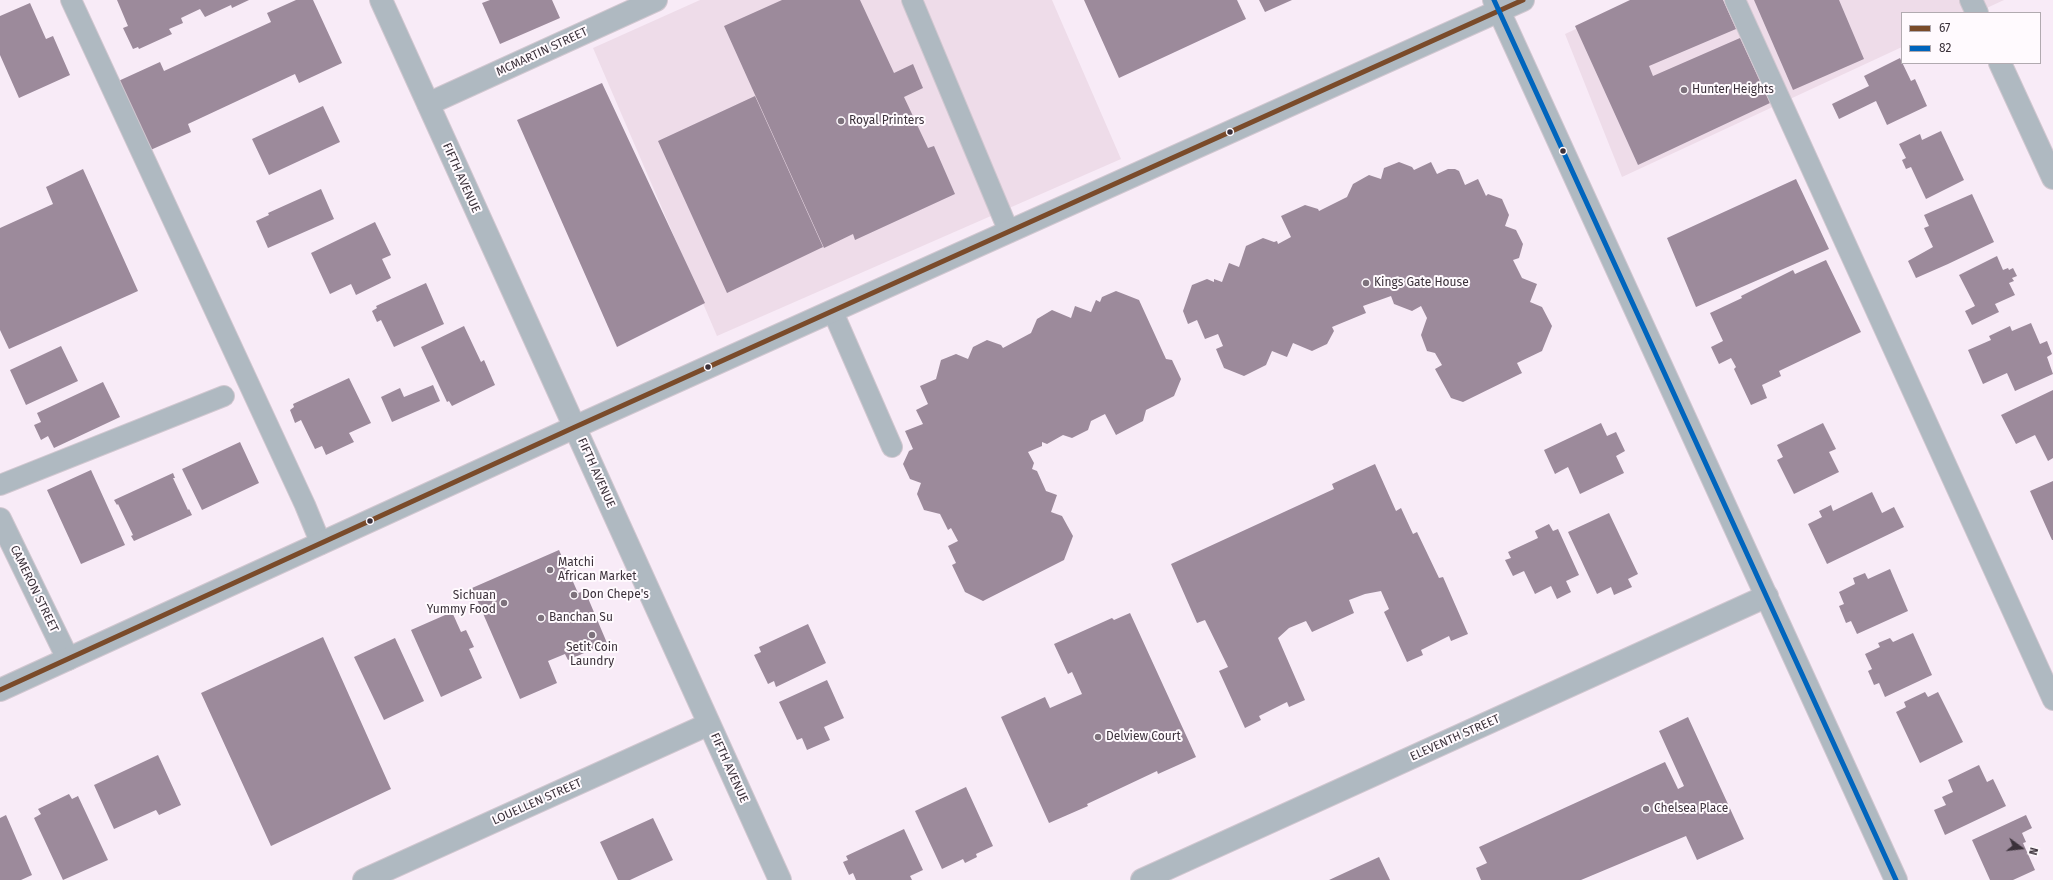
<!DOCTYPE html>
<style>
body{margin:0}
#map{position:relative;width:2053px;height:880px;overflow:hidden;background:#f8ebf7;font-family:"Fira Sans",sans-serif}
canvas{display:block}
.legend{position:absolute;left:1901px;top:12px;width:140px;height:52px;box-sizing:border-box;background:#fffafe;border:1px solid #b1aab0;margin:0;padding:5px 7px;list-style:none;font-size:12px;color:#3b313a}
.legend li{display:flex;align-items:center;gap:8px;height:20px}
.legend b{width:20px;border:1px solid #b1aab0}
.north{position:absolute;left:2001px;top:828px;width:40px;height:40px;-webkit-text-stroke:3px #fffafe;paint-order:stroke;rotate:105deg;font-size:11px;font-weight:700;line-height:16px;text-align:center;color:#3b313a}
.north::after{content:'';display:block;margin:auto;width:14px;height:18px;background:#3b313a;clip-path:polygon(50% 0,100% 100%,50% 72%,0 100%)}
</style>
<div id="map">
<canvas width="2053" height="880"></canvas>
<ul class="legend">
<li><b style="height:5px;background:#7a4b2a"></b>67</li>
<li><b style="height:5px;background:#0065bd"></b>82</li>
</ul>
<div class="north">N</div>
</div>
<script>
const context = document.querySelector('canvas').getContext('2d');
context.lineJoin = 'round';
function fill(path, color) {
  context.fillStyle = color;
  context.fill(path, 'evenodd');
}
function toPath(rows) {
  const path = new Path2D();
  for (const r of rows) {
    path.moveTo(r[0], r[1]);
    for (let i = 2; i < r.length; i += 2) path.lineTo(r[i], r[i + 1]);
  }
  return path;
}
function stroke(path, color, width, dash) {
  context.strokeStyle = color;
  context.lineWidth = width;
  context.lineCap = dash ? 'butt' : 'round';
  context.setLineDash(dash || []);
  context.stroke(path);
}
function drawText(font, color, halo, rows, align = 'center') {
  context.font = font + ' "Fira Sans",sans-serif';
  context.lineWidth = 4;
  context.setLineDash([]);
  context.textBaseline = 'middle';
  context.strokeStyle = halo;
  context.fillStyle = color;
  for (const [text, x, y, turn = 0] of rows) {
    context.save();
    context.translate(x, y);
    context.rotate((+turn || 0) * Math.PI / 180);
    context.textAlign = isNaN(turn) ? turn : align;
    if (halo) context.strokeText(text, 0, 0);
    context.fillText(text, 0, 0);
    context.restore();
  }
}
fill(toPath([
 [700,0,1052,0,1121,159,717,336,593,48],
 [1639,0,2004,0,1976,13,1902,13,1902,47,1622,177,1565,34]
]), '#eedce9');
fill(toPath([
 [117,0,249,0,232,8,231,5,205,17,200,9,181,18,183,23,169,29,172,34,139,49,138,47,133,49,123,28,128,26],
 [296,0,313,0,342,63,299,83,295,74,188,124,191,132,146,152,114,83,160,62,164,71,271,22,267,13],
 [490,0,552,0,560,18,500,44,482,3],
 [782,0,860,0,894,73,913,64,923,88,904,97,928,148,934,146,955,194,855,240,853,234,824,248,724,26],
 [1084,0,1237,0,1246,19,1119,78],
 [1259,0,1292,0,1265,12],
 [1630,0,1723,0,1736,29,1649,66,1653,76,1740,38,1770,103,1638,165,1575,26],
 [1754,0,1839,0,1864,59,1793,90],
 [30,3,46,39,53,36,70,75,19,98,0,55,0,16],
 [1900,58,1911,81,1915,79,1927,106,1887,125,1876,101,1839,119,1832,104,1869,86,1864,76],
 [602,83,705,303,617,347,517,120],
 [755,96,823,247,727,293,658,141],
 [323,106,340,142,269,175,252,139],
 [1941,131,1964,180,1926,199,1911,167,1906,169,1902,160,1906,158,1899,144,1920,134,1922,140],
 [1399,162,1412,167,1414,170,1431,162,1437,174,1448,169,1455,169,1459,171,1465,185,1478,179,1486,196,1488,194,1502,199,1509,215,1505,226,1516,230,1523,244,1519,258,1513,260,1522,278,1537,284,1530,302,1542,307,1552,326,1542,351,1517,363,1522,373,1463,402,1451,398,1435,369,1442,365,1435,353,1427,351,1421,335,1427,318,1421,306,1412,311,1394,304,1391,296,1363,306,1366,313,1332,327,1334,331,1327,344,1312,351,1293,343,1287,357,1272,351,1266,365,1244,376,1224,368,1216,349,1223,346,1218,334,1205,339,1197,320,1188,324,1183,311,1192,285,1207,279,1214,282,1214,279,1222,282,1229,263,1239,267,1246,246,1263,238,1274,242,1277,241,1278,244,1291,237,1281,216,1305,205,1318,209,1319,211,1347,197,1353,184,1369,175,1381,179,1384,168],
 [83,169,138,291,9,349,0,330,0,228,53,204,46,187],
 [1796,179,1829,249,1696,307,1667,238],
 [321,189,334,219,268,248,256,221,269,215,268,213],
 [1972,194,1994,242,1948,264,1916,278,1908,261,1933,247,1924,228,1929,226,1924,215],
 [375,222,391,255,382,259,391,278,356,295,351,284,330,294,311,253],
 [1997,256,2003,270,2008,268,2009,270,2013,268,2017,276,2012,278,2014,281,2009,283,2015,295,1995,304,1999,312,1972,325,1965,311,1975,306,1959,275],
 [1826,260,1861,332,1779,371,1781,376,1762,385,1767,398,1751,405,1734,369,1736,367,1731,358,1719,364,1711,347,1723,341,1710,313,1742,298,1741,296,1793,270,1795,274],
 [426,283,444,324,394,347,381,320,377,322,372,311,377,308,376,306],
 [1116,291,1139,300,1166,359,1172,360,1181,379,1174,396,1146,410,1143,421,1116,435,1105,414,1091,421,1088,430,1072,438,1063,435,1047,444,1042,442,1042,446,1028,452,1034,463,1032,469,1037,471,1046,491,1057,495,1051,512,1062,516,1073,536,1064,560,983,601,965,592,952,565,956,563,948,546,958,541,951,528,948,530,940,514,924,510,917,494,921,483,910,479,903,464,909,451,913,449,905,431,923,424,916,410,928,404,920,386,936,379,941,360,956,354,968,359,973,347,987,340,1001,345,1003,348,1031,333,1037,319,1052,310,1071,318,1075,306,1091,312,1096,300,1100,302,1102,297],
 [2031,323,2040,344,2047,341,2052,354,2047,357,2053,374,2015,391,2007,373,1983,384,1968,350,1991,340,1989,336,2010,326,2012,331],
 [464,326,481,362,484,360,495,385,452,406,449,401,447,402,421,347],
 [61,346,78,381,26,405,10,370],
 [349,378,371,423,349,433,354,442,326,455,322,446,315,449,301,420,295,423,290,410,294,407,293,404],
 [103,382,120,417,54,448,48,436,41,440,34,425,41,422,37,413],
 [433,385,440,401,392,422,381,397,400,388,404,397],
 [2053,390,2053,458,2048,461,2035,435,2016,444,2001,415],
 [1601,423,1607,436,1616,432,1625,451,1616,456,1624,473,1580,494,1568,467,1555,474,1544,450],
 [1823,423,1836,449,1829,452,1839,472,1794,494,1777,460,1783,457,1777,445],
 [240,442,259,483,202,510,182,469],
 [1375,464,1396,511,1401,508,1413,534,1417,532,1439,578,1443,577,1468,634,1451,641,1449,636,1421,650,1423,655,1407,662,1384,612,1389,609,1381,591,1365,594,1349,600,1354,613,1312,632,1306,621,1289,628,1278,638,1305,700,1289,707,1287,702,1259,716,1261,720,1245,728,1219,671,1228,667,1205,620,1197,623,1171,564,1334,489,1332,484],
 [91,470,125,545,81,564,47,490],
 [173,473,175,478,173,478,188,510,189,509,192,515,134,541,131,536,133,535,118,504,117,505,114,500],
 [2053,481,2053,540,2052,540,2030,491],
 [1872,492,1882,513,1894,507,1904,527,1827,564,1808,524,1822,517,1819,511,1831,505,1833,511],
 [1609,513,1638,574,1628,579,1632,587,1614,595,1611,587,1597,594,1568,532],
 [1549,524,1553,531,1558,529,1579,575,1566,581,1571,592,1557,599,1551,586,1535,594,1524,571,1513,576,1505,560,1511,558,1508,552,1538,538,1535,531],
 [559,550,578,593,585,591,607,643,568,660,565,654,548,661,557,683,520,699,472,588],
 [1890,569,1908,611,1857,634,1851,621,1846,623,1839,606,1844,604,1839,592,1855,584,1853,578,1865,573,1868,579],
 [452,612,461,632,466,630,474,647,469,649,482,678,441,697,411,630],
 [1130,613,1196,757,1158,774,1157,771,1087,804,1088,806,1049,823,1001,717,1045,697,1050,708,1082,694,1072,672,1068,674,1054,644,1112,618,1114,620],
 [808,624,826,663,776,687,774,681,768,684,754,655,761,652,759,647],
 [1913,633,1932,675,1885,697,1879,683,1874,685,1868,671,1872,669,1865,654,1880,647,1878,643,1890,638,1893,642],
 [323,637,391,789,271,846,201,693],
 [395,638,424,701,384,720,354,657],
 [827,680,844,718,824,727,830,740,807,750,802,738,797,740,779,702],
 [1925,692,1928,697,1938,692,1963,742,1920,763,1896,712,1906,707,1904,702],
 [1688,717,1744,839,1697,860,1686,836,1581,880,1481,880,1476,868,1487,863,1479,847,1665,762,1678,789,1684,786,1659,731],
 [158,755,181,805,159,815,156,810,114,829,94,785],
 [1979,765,1987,782,1993,779,2006,806,1945,835,1934,810,1946,805,1942,797,1953,792,1948,780],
 [966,787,993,846,976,854,977,857,965,863,963,859,942,869,915,811],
 [69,794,72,799,78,796,108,860,63,880,34,818,41,814,38,809],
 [6,815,32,875,21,880,0,880,0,818],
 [2026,815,2032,828,2022,833,2026,842,2023,843,2035,870,2013,880,1990,880,1972,840],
 [653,818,673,860,630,880,618,880,600,842],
 [904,829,923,870,910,876,912,880,856,880,853,873,849,875,843,862,848,860,846,856],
 [1379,857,1390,880,1329,880]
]), '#9c8a9b');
const service = toPath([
 [71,0,305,505,321,544],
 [912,0,1009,232],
 [1735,0,2053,700],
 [833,312,892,447],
 [0,485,224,396]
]);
const minor = toPath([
 [381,0,780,880],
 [1971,0,1977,13],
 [2000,63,2053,178],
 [428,104,656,0],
 [0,519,68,659],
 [364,880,709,724],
 [1142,880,1767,596]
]);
const tertiary = toPath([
 [1494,0,1896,880],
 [0,690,575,427,1523,0]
]);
stroke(service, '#d1c7d0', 22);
stroke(minor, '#d1c7d0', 24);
stroke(tertiary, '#d1c7d0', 24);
stroke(service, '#afb9c1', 20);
stroke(minor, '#afb9c1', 22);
stroke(tertiary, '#afb9c1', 22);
stroke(toPath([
 [0,690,575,427,1523,0]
]), '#7a4b2a', 5);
stroke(toPath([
 [1494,0,1896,880]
]), '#0065bd', 5);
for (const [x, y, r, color] of [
 [1684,90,4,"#7d727c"],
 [841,121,4,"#7d727c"],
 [1230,132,3.5,"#3b313a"],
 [1563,151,3.5,"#3b313a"],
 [1366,283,4,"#7d727c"],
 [708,367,3.5,"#3b313a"],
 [370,521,3.5,"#3b313a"],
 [550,570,4,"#7d727c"],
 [574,595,4,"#7d727c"],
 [504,603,4,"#7d727c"],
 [541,618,4,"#7d727c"],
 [592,635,4,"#7d727c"],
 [1098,737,4,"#7d727c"],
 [1646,809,4,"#7d727c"]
]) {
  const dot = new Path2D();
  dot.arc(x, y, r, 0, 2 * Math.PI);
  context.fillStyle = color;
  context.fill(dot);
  stroke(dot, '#fffafe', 1.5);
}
drawText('12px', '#3b313a', '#fffafe', [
 ["MCMARTIN STREET",542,52,-25],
 ["FIFTH AVENUE",461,178,66],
 ["FIFTH AVENUE",596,473,66],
 ["CAMERON STREET",34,589,64],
 ["ELEVENTH STREET",1455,738,-24],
 ["FIFTH AVENUE",729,768,66],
 ["LOUELLEN STREET",537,802,-24]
]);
drawText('12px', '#3b313a', '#fffafe', [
 ["Hunter Heights",1692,90],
 ["Royal Printers",849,121],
 ["Kings Gate House",1374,283],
 ["Matchi",558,563],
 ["African Market",558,577],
 ["Don Chepe's",582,595],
 ["Sichuan",496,596,"right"],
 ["Yummy Food",496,610,"right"],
 ["Banchan Su",549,618],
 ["Setit Coin",592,648,"center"],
 ["Laundry",592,662,"center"],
 ["Delview Court",1106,737],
 ["Chelsea Place",1654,809]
], 'left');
</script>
